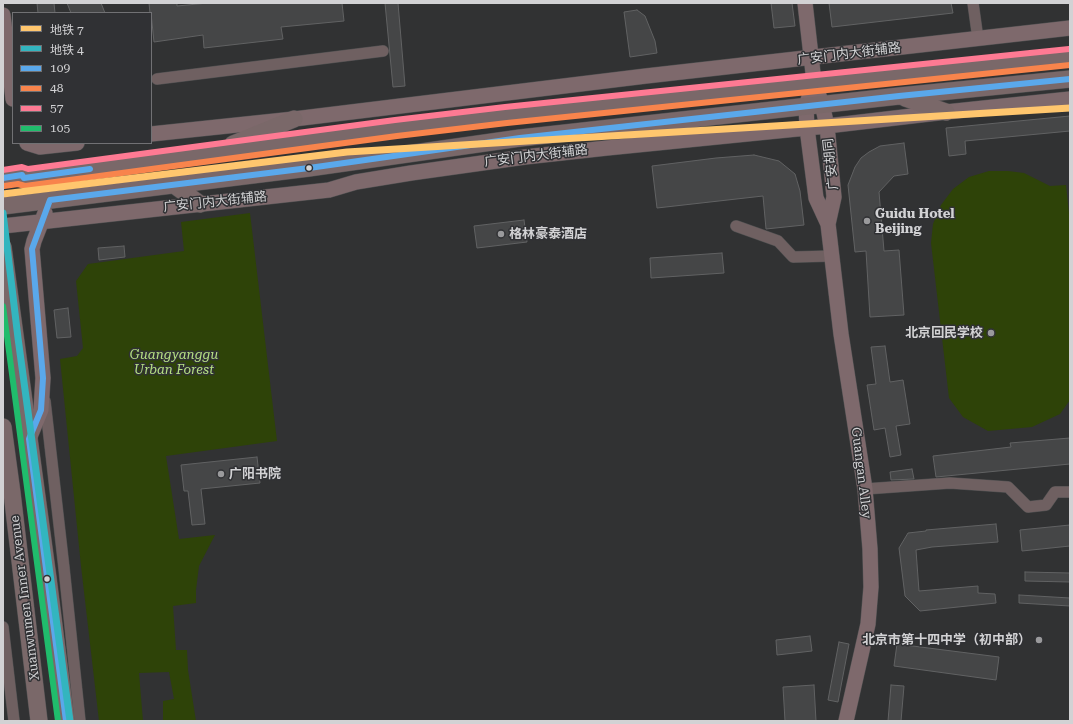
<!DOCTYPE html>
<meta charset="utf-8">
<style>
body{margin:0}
#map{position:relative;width:1073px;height:724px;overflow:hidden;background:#313233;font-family:"Roboto Serif","Noto Sans SC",serif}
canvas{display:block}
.frame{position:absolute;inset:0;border:4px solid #d2d2d4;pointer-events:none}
.legend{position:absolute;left:12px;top:12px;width:140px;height:132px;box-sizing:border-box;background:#303134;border:1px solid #717174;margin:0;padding:5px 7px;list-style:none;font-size:12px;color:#d2d2d4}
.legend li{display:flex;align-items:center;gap:8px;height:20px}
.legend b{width:20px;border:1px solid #717174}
</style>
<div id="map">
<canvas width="1073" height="724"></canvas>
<div class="frame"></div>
<ul class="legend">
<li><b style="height:5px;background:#ffc66e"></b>地铁 7</li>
<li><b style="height:5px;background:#33b5bf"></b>地铁 4</li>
<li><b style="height:5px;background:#5aa8eb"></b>109</li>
<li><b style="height:5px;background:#f8844c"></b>48</li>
<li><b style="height:5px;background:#fe7a93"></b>57</li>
<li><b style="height:5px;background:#20bc6c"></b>105</li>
</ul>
</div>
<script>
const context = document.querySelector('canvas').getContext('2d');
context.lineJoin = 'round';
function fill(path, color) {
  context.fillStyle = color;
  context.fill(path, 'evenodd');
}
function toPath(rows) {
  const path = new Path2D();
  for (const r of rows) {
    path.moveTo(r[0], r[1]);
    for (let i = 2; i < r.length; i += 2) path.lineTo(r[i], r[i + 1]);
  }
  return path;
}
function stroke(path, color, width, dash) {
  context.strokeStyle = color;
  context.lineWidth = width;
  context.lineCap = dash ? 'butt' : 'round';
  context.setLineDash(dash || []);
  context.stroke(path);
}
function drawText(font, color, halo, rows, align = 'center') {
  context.font = font + ' "Roboto Serif","Noto Sans SC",serif';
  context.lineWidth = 3;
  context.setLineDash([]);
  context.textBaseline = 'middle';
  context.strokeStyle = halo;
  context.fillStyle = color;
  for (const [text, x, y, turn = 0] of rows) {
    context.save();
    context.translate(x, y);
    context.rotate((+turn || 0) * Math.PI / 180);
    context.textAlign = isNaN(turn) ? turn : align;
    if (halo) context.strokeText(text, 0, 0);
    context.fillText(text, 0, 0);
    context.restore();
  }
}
fill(toPath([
 [989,171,1008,171,1024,173,1050,186,1066,185,1070,223,1070,400,1060,414,1032,427,988,431,963,417,949,398,931,243,933,224,941,205,953,189,969,177],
 [250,213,277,441,166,456,179,539,215,535,199,566,196,590,196,603,173,606,176,650,187,650,188,670,196,721,163,721,163,701,174,699,169,672,139,673,143,721,99,721,81,566,60,359,77,356,83,348,76,281,88,264,184,251,181,222]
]), '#2e4308');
const building = toPath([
 [37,3,54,3,55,13,38,13,37,3],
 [67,3,101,3,105,13,71,13,67,3],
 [149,3,177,3,177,6,208,3,342,3,344,21,281,27,283,39,204,48,203,35,154,42,151,13,150,13,149,3],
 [385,3,398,3,405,86,393,87,385,3],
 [771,3,792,3,795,26,774,28,771,3],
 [829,3,951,3,953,13,832,27,829,3],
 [637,10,645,16,655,41,657,53,630,57,624,12,637,10],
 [1070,116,1070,131,965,141,966,154,949,156,946,128,1070,116],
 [904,143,908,174,894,176,879,192,884,251,899,250,904,315,870,317,866,251,855,252,848,185,855,167,861,158,869,152,880,146,904,143],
 [754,155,779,161,795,174,800,191,804,225,766,229,763,196,657,208,652,166,716,158,754,155],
 [524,220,527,242,477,248,474,226,524,220],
 [124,246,125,257,99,260,98,248,124,246],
 [722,253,724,273,651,278,650,258,722,253],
 [68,308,71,337,57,338,54,310,68,308],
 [885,346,890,382,903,380,910,424,896,426,901,455,890,457,885,428,874,430,867,385,876,384,871,347,885,346],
 [1070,438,1070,464,936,477,933,456,1011,447,1010,443,1070,438],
 [257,457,260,483,201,489,205,524,192,525,188,491,184,491,181,465,257,457],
 [912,469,914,479,891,480,890,472,912,469],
 [996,524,998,542,932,547,916,550,919,591,978,586,978,593,995,594,996,603,920,611,905,596,899,548,908,533,926,531,926,530,996,524],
 [1070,525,1070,546,1022,551,1020,530,1070,525],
 [1025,572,1070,573,1070,582,1025,581,1025,572],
 [1019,595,1070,598,1070,606,1019,603,1019,595],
 [810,636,812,651,777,655,776,640,810,636],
 [839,642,849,644,838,702,828,700,839,642],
 [897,644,999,657,996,680,894,666,897,644],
 [814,685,816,721,785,721,783,687,814,685],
 [891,685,904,686,901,721,888,721,891,685]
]);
fill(building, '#454647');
stroke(building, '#616263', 1);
const street = toPath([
 [973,3,978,39],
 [157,79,383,51],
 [736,226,778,241,793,257,832,256],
 [45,401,64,568,80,721],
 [865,489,950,483,1008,487,1028,507,1046,505,1055,492,1070,492],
 [3,627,14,721]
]);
const secondary = toPath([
 [805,3,814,82,822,104,827,126,834,197,828,224],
 [3,15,13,99],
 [814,82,806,106,807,128,816,198,828,224,841,334,865,489,870,549,871,587,868,624,846,721],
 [151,134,294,119,646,76,1070,28],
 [27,143,40,147,77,143],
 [3,226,329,190,356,182,411,173,525,157,607,148,827,126,946,112,1070,99],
 [29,439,41,410,43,378,32,249,34,241,45,213]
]);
const primary = toPath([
 [905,98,946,112],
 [233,144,294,119],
 [3,178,22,175,24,178,396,128,506,115,1070,57],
 [174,185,200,204],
 [3,206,309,168,520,138,899,96,1070,79],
 [3,247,48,578,66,721],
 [3,427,12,493,39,721]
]);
stroke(street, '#4e4f50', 12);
stroke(secondary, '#4e4f50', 16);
stroke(primary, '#4e4f50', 18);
stroke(street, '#6f6061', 11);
stroke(secondary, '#7e696c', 15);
stroke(primary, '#7a6869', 17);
stroke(toPath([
 [3,178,22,175,24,178,90,169],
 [66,721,29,439,41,410,43,378,32,249,50,200,309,168,520,138,899,96,1070,79]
]), '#5aa8eb', 6);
stroke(toPath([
 [4,186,18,184,25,186,397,136,507,123,1070,65]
]), '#f8844c', 6);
stroke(toPath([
 [3,170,22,167,28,169,395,120,505,107,1069,49]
]), '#fe7a93', 6);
stroke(toPath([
 [3,306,58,721]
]), '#20bc6c', 6);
stroke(toPath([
 [3,194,347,152,1070,108]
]), '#ffc66e', 7);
stroke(toPath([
 [3,213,18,338,70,721]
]), '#33b5bf', 7);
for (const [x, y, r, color] of [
 [309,168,3.5,"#d2d2d4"],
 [867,221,4,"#9a9a9c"],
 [501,234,4,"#9a9a9c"],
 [991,333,4,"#9a9a9c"],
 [221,474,4,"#9a9a9c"],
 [47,579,3.5,"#d2d2d4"],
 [1039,640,4,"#9a9a9c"]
]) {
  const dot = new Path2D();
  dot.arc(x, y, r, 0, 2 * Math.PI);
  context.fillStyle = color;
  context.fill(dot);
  stroke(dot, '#303134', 1.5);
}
drawText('13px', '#d2d2d4', '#303134', [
 ["广安门内大街辅路",849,54,-7],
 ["广安门内大街辅路",536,156,-7],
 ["广安胡同",831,164,-96],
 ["广安门内大街辅路",215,202,-6],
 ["Guangan Alley",861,473,83],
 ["Xuanwumen Inner Avenue",25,598,-97]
]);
drawText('bold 13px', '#d2d2d4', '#303134', [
 ["Guidu Hotel",875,214],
 ["Beijing",875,229],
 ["格林豪泰酒店",509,234],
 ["北京回民学校",983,333,"right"],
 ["广阳书院",229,474],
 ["北京市第十四中学（初中部）",1031,640,"right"]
], 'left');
drawText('italic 13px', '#b6e083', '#303134', [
 ["Guangyanggu",174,355],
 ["Urban Forest",174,370]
]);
</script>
